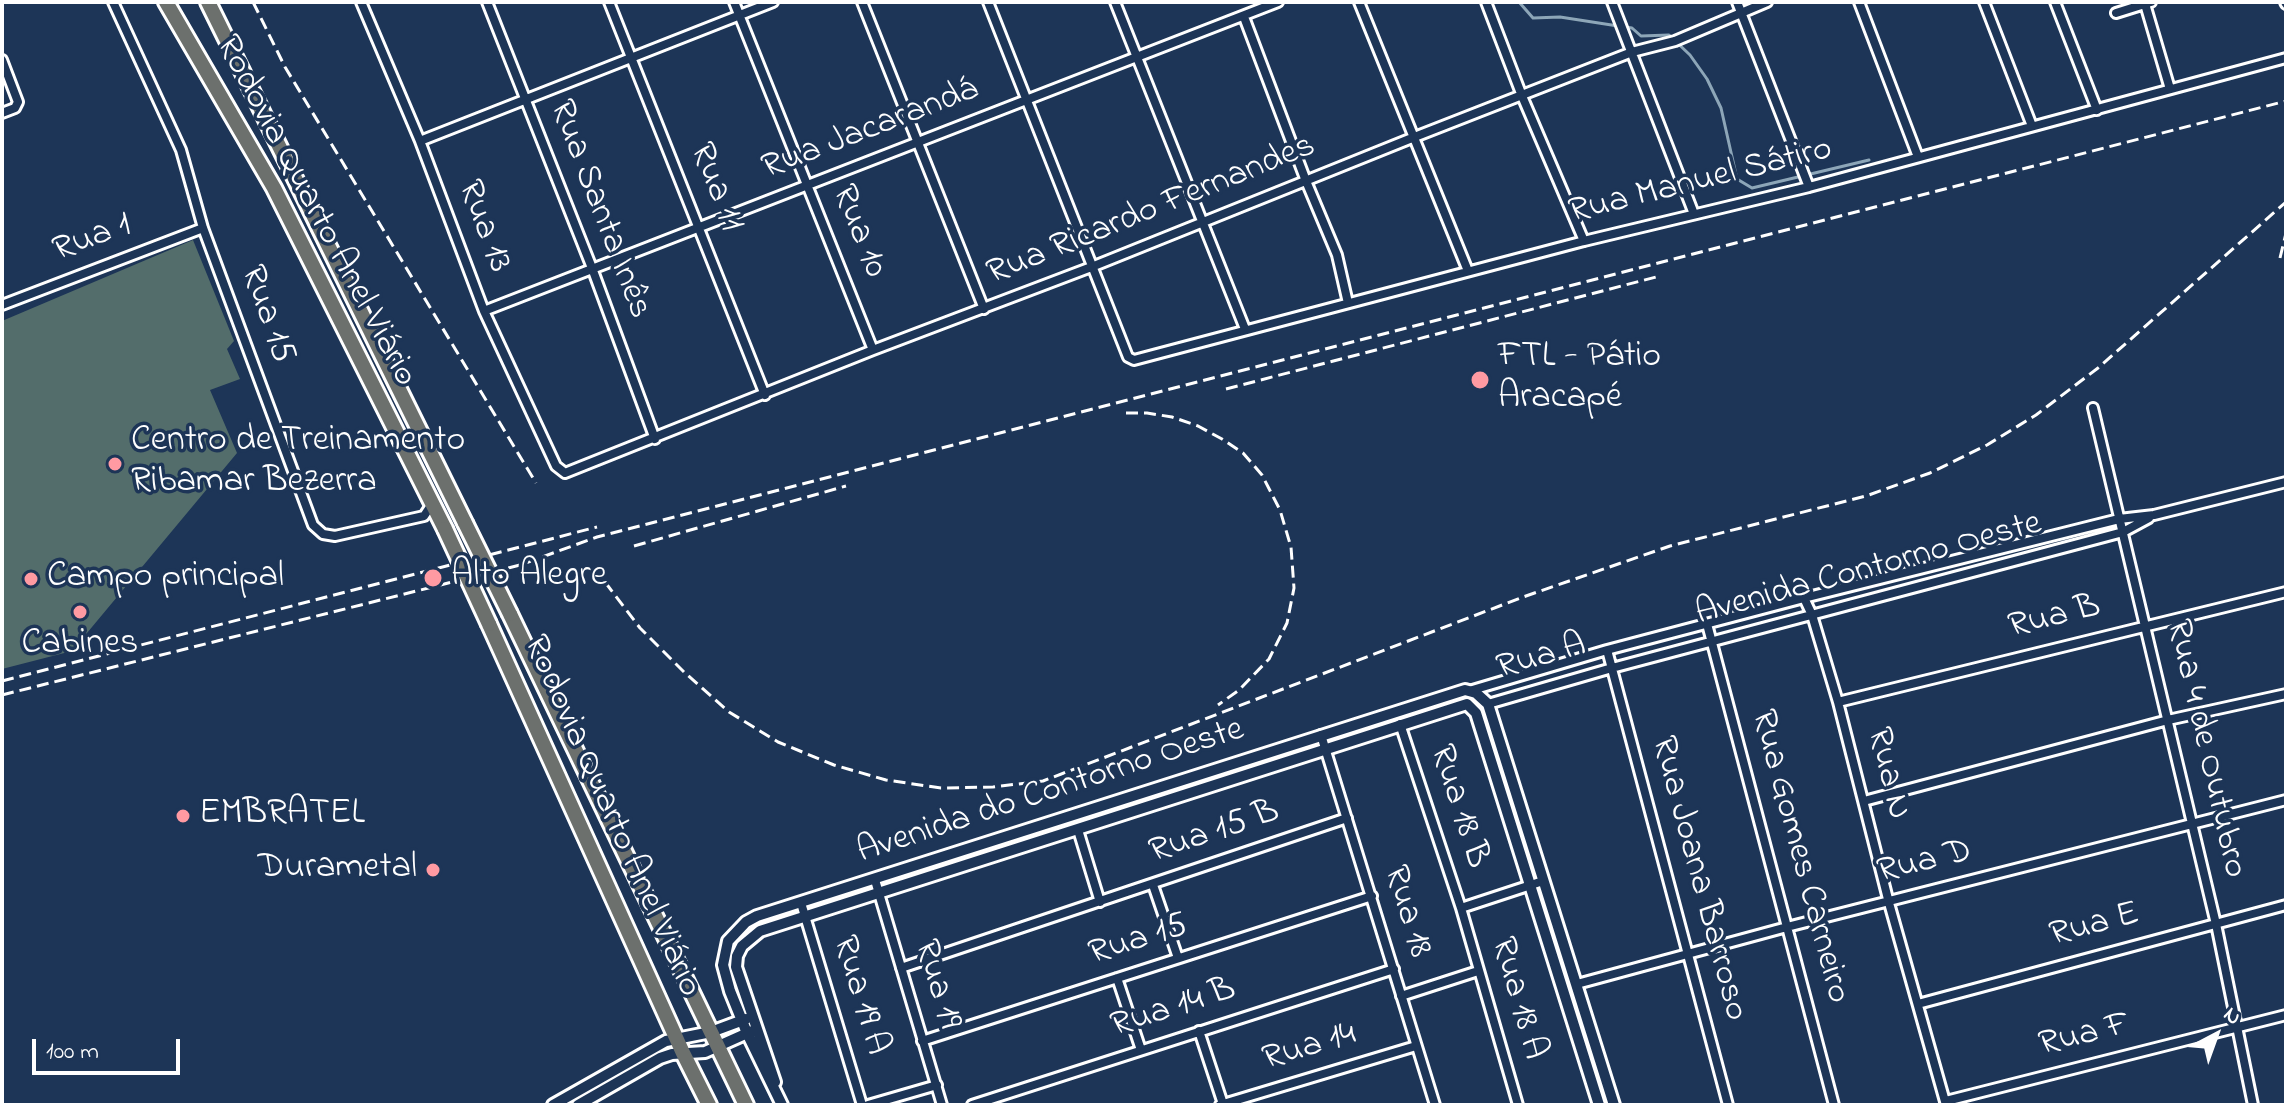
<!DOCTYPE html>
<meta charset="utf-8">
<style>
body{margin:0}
#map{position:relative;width:2288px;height:1107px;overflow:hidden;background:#1d3557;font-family:"Indie Flower",sans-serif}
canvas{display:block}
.frame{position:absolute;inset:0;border:4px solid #fff;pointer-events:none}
.north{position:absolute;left:2176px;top:995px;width:80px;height:80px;-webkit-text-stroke:6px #1d3557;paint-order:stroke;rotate:41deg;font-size:22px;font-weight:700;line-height:32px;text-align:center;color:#fff}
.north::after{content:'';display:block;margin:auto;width:28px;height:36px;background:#fff;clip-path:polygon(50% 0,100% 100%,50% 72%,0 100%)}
.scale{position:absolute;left:32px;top:1039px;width:148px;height:36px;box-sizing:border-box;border:4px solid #fff;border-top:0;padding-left:10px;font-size:24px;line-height:28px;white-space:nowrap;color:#fff;-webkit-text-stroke:6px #1d3557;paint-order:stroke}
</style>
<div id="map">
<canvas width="2288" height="1107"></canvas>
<div class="frame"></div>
<div class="north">N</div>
<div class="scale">100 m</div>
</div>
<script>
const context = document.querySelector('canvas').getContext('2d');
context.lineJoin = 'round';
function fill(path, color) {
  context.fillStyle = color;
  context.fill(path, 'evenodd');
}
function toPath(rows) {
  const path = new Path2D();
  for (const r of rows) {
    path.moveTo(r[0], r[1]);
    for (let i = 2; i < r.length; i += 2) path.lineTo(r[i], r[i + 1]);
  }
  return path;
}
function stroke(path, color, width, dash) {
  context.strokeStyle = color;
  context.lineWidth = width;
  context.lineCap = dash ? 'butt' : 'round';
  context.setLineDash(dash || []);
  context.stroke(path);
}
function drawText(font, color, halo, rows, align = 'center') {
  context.font = font + ' "Indie Flower",sans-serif';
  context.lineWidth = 7;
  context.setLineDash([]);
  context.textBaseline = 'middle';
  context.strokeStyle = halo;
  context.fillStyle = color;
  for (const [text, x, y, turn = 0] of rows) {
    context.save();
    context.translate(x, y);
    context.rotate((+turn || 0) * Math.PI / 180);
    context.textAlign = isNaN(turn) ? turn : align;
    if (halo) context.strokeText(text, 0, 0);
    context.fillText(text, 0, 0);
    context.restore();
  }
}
fill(toPath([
 [193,240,234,341,227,349,240,379,210,390,237,453,72,651,2,669,2,321]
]), '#536d6b');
stroke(toPath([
 [1519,2,1533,18,1560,17,1618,26],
 [1625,27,1632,28,1641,36,1669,35,1690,55,1707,79,1721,108,1737,179,1752,188,1869,160]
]), '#8da6b8', 3);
const minor = toPath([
 [113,2,181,150,203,228,313,525,323,534,335,536,424,516,432,504],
 [361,2,420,141,484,311,556,466,565,473,873,350,1094,266,1412,138,1632,52,1675,41,1767,2],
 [487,2,592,268,655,439],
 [609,2,765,395],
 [734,2,873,350],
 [862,2,984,309],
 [988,2,1128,357,1134,360,1584,241,1809,187,2286,58],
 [1115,2,1245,329],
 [1359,2,1468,271],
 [1486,2,1522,96,1584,241],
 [1612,2,1694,214],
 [1737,2,1809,187],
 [1859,2,1918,157],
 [1984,2,2032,126],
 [2055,2,2097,110],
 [2285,2,2286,4],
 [2145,4,2170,89],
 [2116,13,2151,2],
 [1244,17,1306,181,1337,255,1348,303],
 [2,60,18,102,15,108,2,113],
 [420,141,773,2],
 [2,305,203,228],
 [484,311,1278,2],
 [2093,408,2216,924,2253,1105],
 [1804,598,1812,615,1838,702,1889,903,1946,1105],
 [1707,624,1834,1105],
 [1607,650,1728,1105],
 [1469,691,1607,650,1804,598,2119,519,2154,515,2286,482],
 [1838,702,2286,592],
 [1488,704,1612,668,2123,532,2149,518],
 [1400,724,1461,908,1518,1105],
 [1321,735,1435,1105],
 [1864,801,2168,720,2286,694],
 [1078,830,1100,902],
 [875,880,942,1105],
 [1153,885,1178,958],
 [801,903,862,1105],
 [1461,908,1543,881],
 [901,968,1347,818],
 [1117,978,1141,1050],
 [1577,984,1787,927,2286,800],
 [1401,996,1478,971],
 [1918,1004,2286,905],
 [1199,1031,1223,1104],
 [922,1041,1372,896],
 [1946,1101,2286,1015],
 [868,1105,937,1085],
 [972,1105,1394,969],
 [1220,1105,1416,1046]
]);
const tertiary = toPath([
 [775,1082,736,967,737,956,742,946,760,931,1467,704,1476,713,1599,1105],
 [553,1105,666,1041,711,1032,746,1019],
 [578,1105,660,1058,672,1054,705,1052,752,1031],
 [782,1105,747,1033,730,991,723,965,728,941,746,922,757,916,948,855,1465,690,1476,693,1488,704,1614,1105]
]);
const trunk = toPath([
 [166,2,274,188,445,529],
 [208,2,465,523],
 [510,614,746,1105],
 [489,624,683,1053,709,1105]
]);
stroke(minor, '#fff', 14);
stroke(tertiary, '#fff', 16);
stroke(trunk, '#fff', 20);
stroke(minor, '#1d3557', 8);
stroke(tertiary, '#1d3557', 10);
stroke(trunk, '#6c706d', 14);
stroke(toPath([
 [253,2,285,67,536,483],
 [2280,258,2286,233],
 [1226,389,1656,277],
 [1126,413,1147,413,1172,417,1198,426,1222,439,1243,453,1262,475,1280,510,1291,547,1294,588,1287,623,1269,659,1239,690,1218,705],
 [634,546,846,486],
 [605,582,640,628,684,672,729,712,778,742,834,765,886,780,941,788,993,787,1043,781,1523,597,1670,546,1866,496,1930,473,1987,445,2036,415,2098,368,2286,202],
 [2,681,597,527],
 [2,695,520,565,597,537,2286,101]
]), '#fff', 3, [12, 6]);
const trunkBridge = toPath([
 [465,523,510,614],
 [445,529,489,624]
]);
stroke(trunkBridge, '#fff', 20, []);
stroke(trunkBridge, '#6c706d', 14);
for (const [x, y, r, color] of [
 [1480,380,10,"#ff9aa2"],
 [115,464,8,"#ff9aa2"],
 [433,578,10,"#ff9aa2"],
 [31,579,8,"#ff9aa2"],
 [80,612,8,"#ff9aa2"],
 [183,816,8,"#ff9aa2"],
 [433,870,8,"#ff9aa2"]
]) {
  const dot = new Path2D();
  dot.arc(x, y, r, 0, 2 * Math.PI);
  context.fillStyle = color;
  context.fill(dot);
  stroke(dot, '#1d3557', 3);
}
drawText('36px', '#fff', '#1d3557', [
 ["Rua Jacarandá",871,131,-21],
 ["Rua Manuel Sátiro",1701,183,-14],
 ["Rua 11",714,188,68],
 ["Rua Santa Inês",598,210,69],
 ["Rodovia Quarto Anel Viário",314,212,62],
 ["Rua Ricardo Fernandes",1152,212,-22],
 ["Rua 13",482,227,69],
 ["Rua 10",857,232,68],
 ["Rua 1",93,240,-21],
 ["Rua 15",265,315,70],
 ["Avenida Contorno Oeste",1869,571,-15],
 ["Rua B",2055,619,-14],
 ["Rua A",1542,659,-16],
 ["Rua 4 de Outubro",2204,749,77],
 ["Rua N",1886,774,76],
 ["Avenida do Contorno Oeste",1051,793,-18],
 ["Rua 18 B",1457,807,72],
 ["Rodovia Quarto Anel Viário",610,817,66],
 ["Rua 15 B",1215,834,-19],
 ["Rua Gomes Carneiro",1798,857,75],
 ["Rua D",1925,864,-14],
 ["Rua Joana Barroso",1697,879,75],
 ["Rua 18",1405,912,73],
 ["Rua E",2095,927,-15],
 ["Rua 15",1139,942,-18],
 ["Rua 19",935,985,73],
 ["Rua 19 A",858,996,73],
 ["Rua 18 A",1516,999,74],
 ["Rua 14 B",1174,1010,-18],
 ["Rua F",2085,1037,-14],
 ["Rua 14",1310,1049,-17]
]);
drawText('36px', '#fff', '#1d3557', [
 ["FTL - Pátio",1498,359],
 ["Aracapé",1498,400],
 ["Centro de Treinamento",131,443],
 ["Ribamar Bezerra",131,484],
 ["Alto Alegre",451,578],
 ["Campo principal",47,579],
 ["Cabines",80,646,"center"],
 ["EMBRATEL",199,816],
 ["Durametal",417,870,"right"]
], 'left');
</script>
